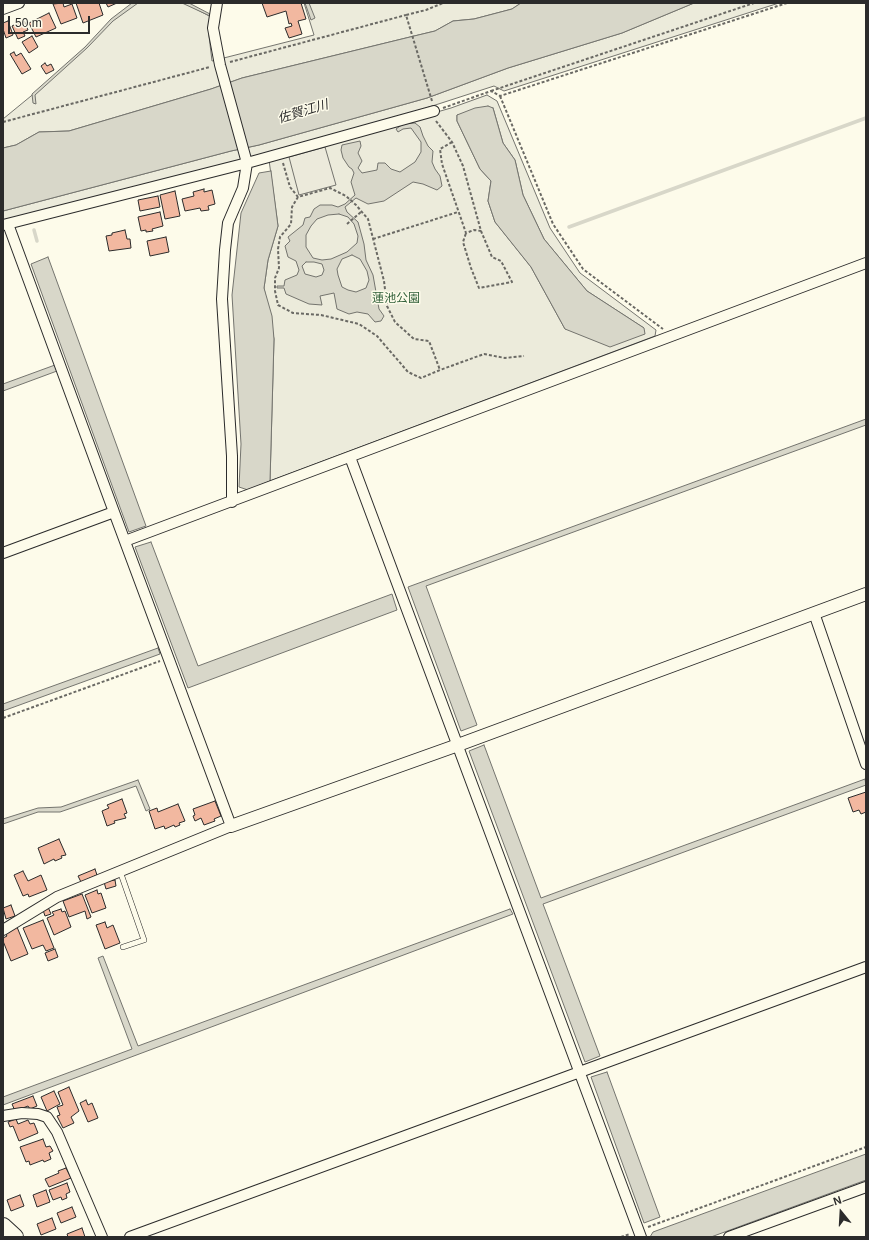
<!DOCTYPE html>
<meta charset="utf-8">
<style>
body{margin:0}
#map{position:relative;width:869px;height:1240px;overflow:hidden;background:#fdfbea;font-family:Arial,sans-serif}
canvas{display:block}
.frame{position:absolute;inset:0;border:4px solid #2b2b2b;pointer-events:none}
.north{position:absolute;left:821px;top:1192px;width:40px;height:40px;-webkit-text-stroke:3px #fdfbea;paint-order:stroke;rotate:342deg;font-size:11px;font-weight:700;line-height:16px;text-align:center;color:#2b2b2b}
.north::after{content:'';display:block;margin:auto;width:14px;height:18px;background:#2b2b2b;clip-path:polygon(50% 0,100% 100%,50% 72%,0 100%)}
.scale{position:absolute;left:8px;top:16px;width:82px;height:18px;box-sizing:border-box;border:2px solid #2b2b2b;border-top:0;padding-left:5px;font-size:12px;line-height:14px;white-space:nowrap;color:#2b2b2b;-webkit-text-stroke:3px #fdfbea;paint-order:stroke}
</style>
<div id="map">
<canvas width="869" height="1240"></canvas>
<div class="frame"></div>
<div class="north">N</div>
<div class="scale">50 m</div>
</div>
<script>
const context = document.querySelector('canvas').getContext('2d');
context.lineJoin = 'round';
function fill(path, color) {
  context.fillStyle = color;
  context.fill(path, 'evenodd');
}
function toPath(rows) {
  const path = new Path2D();
  for (const r of rows) {
    path.moveTo(r[0], r[1]);
    for (let i = 2; i < r.length; i += 2) path.lineTo(r[i], r[i + 1]);
  }
  return path;
}
function stroke(path, color, width, dash) {
  context.strokeStyle = color;
  context.lineWidth = width;
  context.lineCap = dash ? 'butt' : 'round';
  context.setLineDash(dash || []);
  context.stroke(path);
}
function drawText(font, color, halo, rows, align = 'center') {
  context.font = font + ' Arial,"Noto Sans JP",sans-serif';
  context.lineWidth = 3;
  context.setLineDash([]);
  context.textBaseline = 'middle';
  context.strokeStyle = halo;
  context.fillStyle = color;
  for (const [text, x, y, turn = 0] of rows) {
    context.save();
    context.translate(x, y);
    context.rotate((+turn || 0) * Math.PI / 180);
    context.textAlign = isNaN(turn) ? turn : align;
    if (halo) context.strokeText(text, 0, 0);
    context.fillText(text, 0, 0);
    context.restore();
  }
}
const green = toPath([
 [134,3,185,3,211,17,209,36,212,61,314,35,304,3,521,3,512,9,474,19,453,21,435,31,410,37,242,78,211,89,69,131,39,132,16,145,3,148,3,119,42,87,89,44,112,19,134,3],
 [694,3,779,3,504,91,494,86,389,120,232,163,7,220,3,233,3,211,231,151,259,145,427,98,508,68,622,33,694,3],
 [487,95,497,101,550,228,580,273,656,330,655,336,270,481,274,339,264,288,268,260,278,226,269,160,451,108,487,95],
 [493,108,503,143,515,160,523,195,544,239,587,291,644,328,565,329,531,267,495,222,488,201,491,181,480,169,457,121,457,115,493,108]
]);
fill(green, '#ecebdb');
stroke(green, '#74746e', 1);
const parking = toPath([
 [325,147,336,185,299,195,289,157,325,147]
]);
fill(parking, '#eceadb');
stroke(parking, '#74746e', 1);
const water = toPath([
 [132,3,138,3,113,21,87,48,35,95,36,104,33,103,32,94,85,47,111,19,132,3],
 [182,3,189,3,210,14,210,16,182,3],
 [305,3,309,3,315,18,311,20,305,3],
 [521,3,694,3,622,33,508,68,427,98,259,145,231,151,3,211,3,148,16,145,39,132,69,131,211,89,242,78,410,37,435,31,453,21,474,19,512,9,521,3],
 [488,106,493,108,503,143,515,160,523,195,544,239,587,291,644,328,645,334,610,347,565,329,531,267,495,222,488,201,491,181,480,169,457,121,457,115,475,108,488,106],
 [415,123,420,127,423,136,428,146,433,151,432,162,435,169,440,176,442,186,437,190,423,184,413,182,384,201,368,204,356,198,345,207,347,212,358,222,364,244,366,260,373,275,379,309,384,316,381,321,375,322,368,314,357,312,349,314,337,309,334,293,320,296,322,305,309,304,286,294,284,288,277,288,277,286,284,286,285,280,297,275,299,270,296,261,288,257,285,246,290,241,288,237,303,225,305,218,310,217,314,209,320,205,332,205,338,207,345,204,355,195,351,182,354,173,352,169,349,167,343,158,341,150,342,145,360,141,361,146,358,153,362,161,358,168,362,173,377,170,378,163,385,163,391,169,400,172,415,162,421,152,421,142,411,128,403,129,398,132,396,129,403,124,415,123],
 [339,214,348,217,354,224,358,236,357,243,347,252,331,259,322,260,313,258,306,247,306,235,311,226,317,219,328,215,339,214],
 [352,255,360,259,367,271,369,280,366,288,356,292,348,290,342,287,338,275,337,269,342,259,352,255],
 [306,262,314,262,322,264,324,270,322,275,316,277,305,274,302,266,306,262],
 [271,171,278,226,268,260,264,288,272,316,274,339,270,481,248,490,239,487,241,444,232,295,241,213,259,173,271,171],
 [48,257,146,526,129,532,31,264,48,257],
 [55,365,57,371,3,391,3,384,55,365],
 [866,419,866,425,426,586,477,725,461,731,408,587,866,419],
 [151,542,198,666,392,594,397,610,188,688,135,547,151,542],
 [158,648,160,654,3,711,3,704,158,648],
 [484,745,541,898,865,779,866,785,543,904,600,1056,585,1062,469,751,484,745],
 [138,780,150,809,146,811,136,786,60,812,38,812,3,824,3,819,38,808,61,807,138,780],
 [510,909,513,914,3,1105,3,1097,132,1049,98,958,103,956,138,1046,510,909],
 [607,1072,660,1217,644,1223,591,1077,607,1072],
 [866,1154,866,1180,711,1237,650,1237,653,1232,866,1154]
]);
fill(water, '#d8d7c9');
stroke(water, '#74746e', 1);
stroke(toPath([
 [569,227,866,118],
 [34,230,37,241]
]), '#d8d7c9', 3.5);
const building = toPath([
 [63,3,64,7,72,4,77,18,61,24,53,4,63,3],
 [76,3,99,3,103,15,83,23,76,3],
 [106,3,117,3,108,7,106,3],
 [262,3,301,3,306,19,298,21,302,34,289,38,285,28,292,26,291,23,289,24,286,11,267,17,262,3],
 [49,13,56,28,36,37,29,23,49,13],
 [24,20,28,30,23,32,25,36,18,39,12,26,24,20],
 [8,21,13,35,6,38,3,29,3,23,8,21],
 [32,36,38,47,29,53,22,42,32,36],
 [14,52,16,56,21,53,31,69,22,74,10,54,14,52],
 [45,63,47,66,51,64,54,70,46,74,41,66,45,63],
 [204,189,204,192,212,190,215,204,208,206,209,210,201,211,200,208,185,211,182,199,194,196,193,192,204,189],
 [175,191,180,216,165,219,160,195,175,191],
 [158,196,160,207,140,211,138,200,158,196],
 [160,212,163,226,152,229,153,231,146,232,146,230,141,231,138,217,160,212],
 [125,230,127,239,130,239,131,248,109,251,106,236,112,235,112,233,125,230],
 [166,237,169,252,150,256,147,241,166,237],
 [866,792,866,812,861,814,859,810,853,812,848,798,866,792],
 [122,799,127,813,124,814,126,818,114,821,115,823,107,826,102,811,109,808,107,805,122,799],
 [215,801,221,816,214,819,215,821,204,825,201,818,195,821,193,816,195,815,193,809,215,801],
 [178,804,185,821,179,823,180,825,175,827,174,825,165,829,164,826,155,829,149,811,157,808,158,812,178,804],
 [59,839,66,855,61,856,62,858,55,861,54,859,44,864,38,848,59,839],
 [95,869,97,875,81,882,78,876,95,869],
 [23,871,28,881,41,875,47,890,29,897,28,894,23,896,14,875,23,871],
 [115,880,116,886,106,889,104,882,115,880],
 [97,890,98,894,101,893,106,908,92,913,85,895,97,890],
 [82,894,91,917,87,919,85,911,69,917,63,901,82,894],
 [11,905,15,916,6,919,3,908,11,905],
 [48,907,51,914,45,916,43,910,48,907],
 [61,909,62,912,65,911,71,927,54,935,47,918,54,915,52,912,61,909],
 [43,920,54,948,46,951,43,945,32,949,23,928,43,920],
 [105,922,107,928,113,925,120,943,105,949,96,925,105,922],
 [17,927,28,954,11,961,3,941,3,938,7,936,5,933,17,927],
 [55,949,58,957,48,961,45,953,55,949],
 [69,1087,79,1111,71,1117,74,1123,63,1128,57,1116,60,1115,57,1107,63,1105,58,1092,69,1087],
 [54,1091,60,1104,47,1111,41,1097,54,1091],
 [33,1096,37,1106,30,1109,28,1106,15,1111,12,1104,33,1096],
 [86,1100,88,1105,92,1103,98,1118,88,1122,80,1103,86,1100],
 [16,1119,18,1124,28,1120,30,1124,34,1123,38,1133,19,1141,13,1126,10,1127,8,1122,16,1119],
 [43,1139,46,1147,50,1146,53,1151,49,1153,51,1159,44,1162,43,1160,30,1165,29,1161,26,1162,20,1147,43,1139],
 [66,1168,71,1178,49,1187,45,1179,59,1173,58,1171,66,1168],
 [67,1183,70,1192,66,1194,67,1198,62,1200,61,1197,53,1200,49,1190,67,1183],
 [46,1190,50,1202,37,1207,33,1195,46,1190],
 [20,1195,24,1206,11,1211,7,1200,20,1195],
 [72,1207,76,1217,61,1223,57,1213,72,1207],
 [52,1218,56,1229,41,1235,37,1224,52,1218],
 [82,1228,85,1237,68,1237,67,1234,82,1228]
]);
fill(building, '#f2b8a0');
stroke(building, '#2b2b2b', 1);
const service = toPath([
 [120,871,144,940,123,947]
]);
const minor = toPath([
 [217,3,213,28,220,65,247,163,243,188,228,223,225,250,222,299,232,456,232,502],
 [3,9,19,3],
 [3,225,247,163,434,111],
 [350,457,641,1237],
 [125,541,866,263],
 [3,553,114,512],
 [814,613,866,764],
 [3,930,57,897,231,826,114,512,8,224],
 [3,1116,22,1113,38,1114,47,1117,57,1132,102,1237],
 [130,1237,866,967],
 [729,1237,866,1187]
]);
const tertiary = toPath([
 [231,826,458,745,866,594]
]);
const primary = toPath([
 [3,1226,15,1237]
]);
stroke(service, '#2b2b2b', 6);
stroke(minor, '#2b2b2b', 12);
stroke(tertiary, '#2b2b2b', 14);
stroke(primary, '#2b2b2b', 18);
stroke(toPath([
 [230,62,406,15],
 [491,91,754,3],
 [500,96,553,224,583,269,663,329],
 [432,101,406,15,426,10,443,3],
 [443,108,491,91,500,96,787,3],
 [436,121,452,142,463,166,481,231,492,257,501,261,512,282,479,288,471,268,463,242,466,233],
 [3,122,210,67],
 [452,142,440,149,442,164,466,233,474,230,481,231],
 [283,163,290,187,298,197,330,188,346,196,356,205,368,219,384,281,387,306,395,322,414,339,429,341,440,370],
 [298,197,292,207,291,224,280,237,278,249,279,268,275,278,275,291,278,305,293,313,321,315,359,324,377,336,408,372,421,378,440,370,484,354,505,358,524,356],
 [347,224,361,212],
 [373,239,458,212],
 [3,718,160,661],
 [648,1227,866,1147],
 [621,1237,630,1234]
]), '#6a6964', 2, [3, 2]);
stroke(service, '#fdfbea', 5);
stroke(minor, '#fdfbea', 10);
stroke(tertiary, '#fdfbea', 12);
stroke(primary, '#fdfbea', 16);
drawText('12px', '#34623c', '#fdfbea', [
 ["蓮池公園",396,299]
]);
drawText('italic 13px', '#2b2b2b', '#fdfbea', [
 ["佐賀江川",303,112,-17]
]);
</script>
